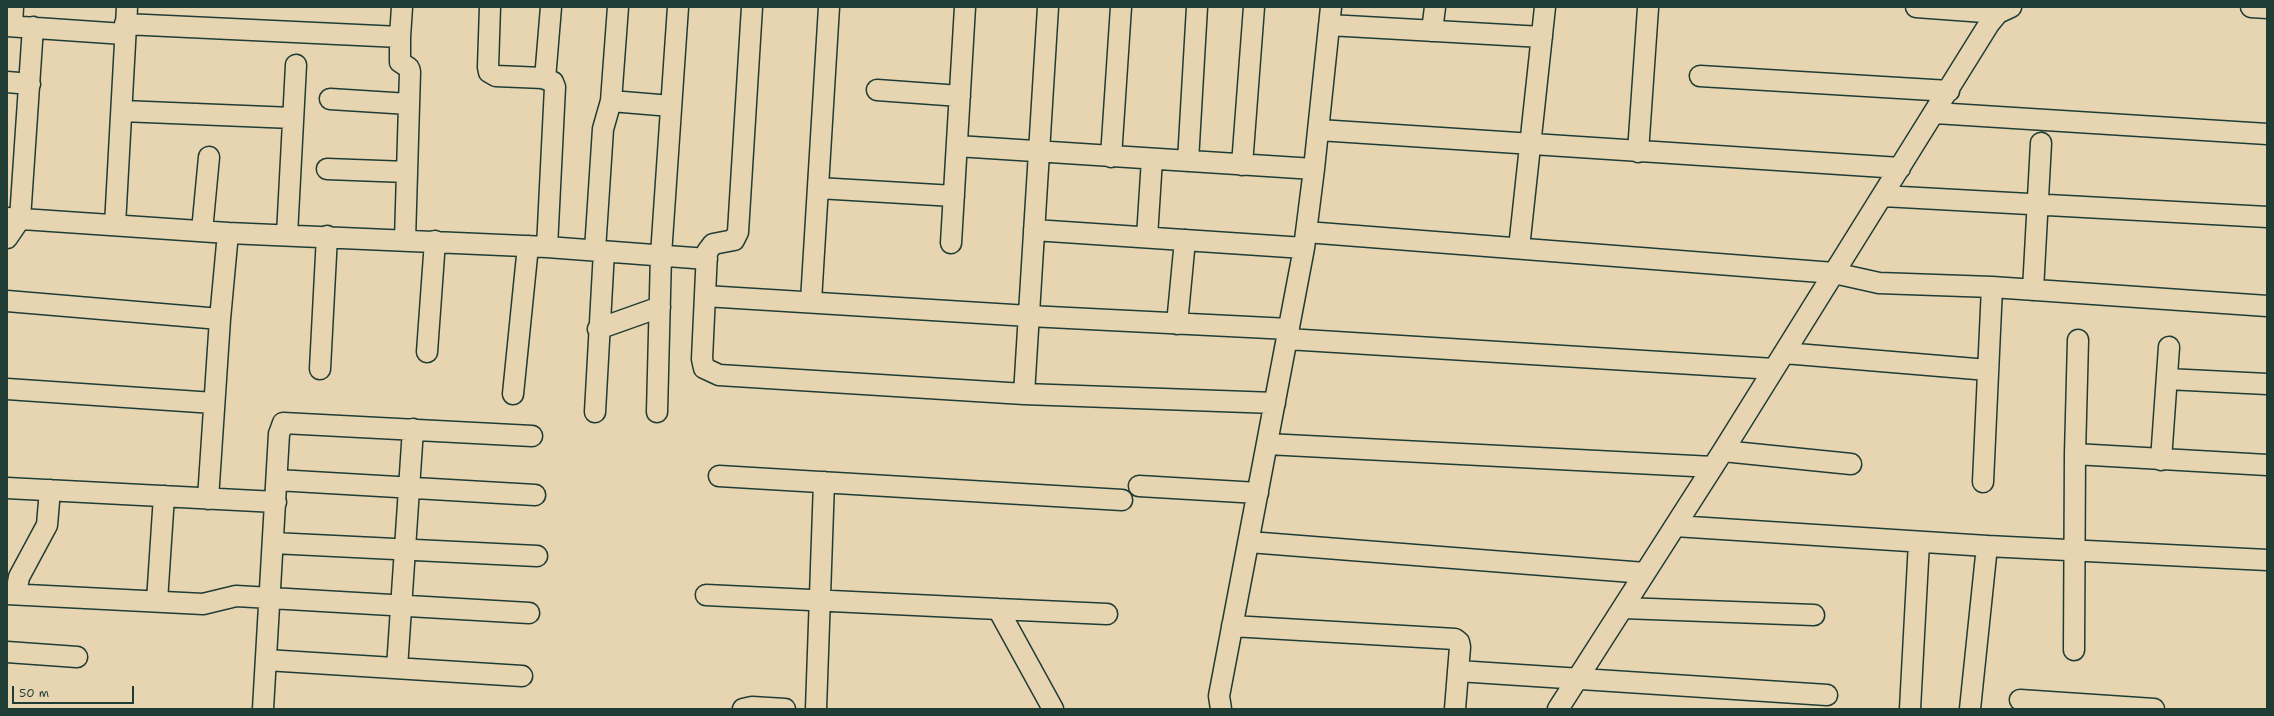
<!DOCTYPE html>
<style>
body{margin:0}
#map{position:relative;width:2274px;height:716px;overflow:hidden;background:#e7d5b2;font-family:"Shantell Sans",sans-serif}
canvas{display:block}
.frame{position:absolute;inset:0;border:8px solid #1f3d34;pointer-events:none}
.scale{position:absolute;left:12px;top:686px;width:122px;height:18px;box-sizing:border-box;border:2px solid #1f3d34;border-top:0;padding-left:5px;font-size:12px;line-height:14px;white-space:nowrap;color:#1f3d34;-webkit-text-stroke:3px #e7d5b2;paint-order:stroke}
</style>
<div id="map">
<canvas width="2274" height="716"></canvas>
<div class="frame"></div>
<div class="scale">50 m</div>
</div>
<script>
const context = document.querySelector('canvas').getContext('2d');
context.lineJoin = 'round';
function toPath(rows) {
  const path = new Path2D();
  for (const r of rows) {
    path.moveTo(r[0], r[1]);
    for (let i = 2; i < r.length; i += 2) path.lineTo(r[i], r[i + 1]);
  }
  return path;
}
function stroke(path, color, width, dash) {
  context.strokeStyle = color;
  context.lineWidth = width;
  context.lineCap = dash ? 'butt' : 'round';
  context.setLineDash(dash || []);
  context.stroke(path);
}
const street = toPath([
 [490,7,488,67,489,72,496,76,543,78,553,82,555,87,547,247],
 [752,7,738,232,734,240,713,244,707,252,702,359,704,368,719,375,1024,394,1275,403],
 [1916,7,1998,13],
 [2251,7,2267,8],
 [125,24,400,37,400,62,409,68,410,72,405,240],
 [1329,25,1542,37],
 [7,26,124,34],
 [12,26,13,7],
 [1432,31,1435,7],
 [400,37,402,7],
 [1700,76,1949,91],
 [545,79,551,7],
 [7,82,30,84],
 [877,90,960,96],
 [330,99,409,104],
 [611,101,671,106],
 [122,111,293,118],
 [1935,113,2267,134],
 [1319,130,1900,168],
 [957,146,1314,169],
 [1638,152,1648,8],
 [1111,157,1121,7],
 [1188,161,1197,7],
 [1242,165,1254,7],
 [327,169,407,172],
 [818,188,954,196],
 [1883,196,2267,217],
 [7,218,228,233,220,319,208,499],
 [115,225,127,7],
 [1034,230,1304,248],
 [202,231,209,157],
 [1306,232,1834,273,1879,283,1992,287,2267,306],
 [228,233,547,247,707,259],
 [287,235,296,65],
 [1147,237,1152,159],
 [7,238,20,219,33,27],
 [951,243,965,7],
 [1519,248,1545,7],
 [595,250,603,129,611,101,618,7],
 [2033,290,2041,143],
 [705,296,1029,316,1289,329],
 [7,301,220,319],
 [811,301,829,7],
 [1177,324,1185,240],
 [598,329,660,307],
 [1287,339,1774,369],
 [2078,340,2075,454,2267,465],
 [427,352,435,241],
 [1784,353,1988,370],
 [320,369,327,236],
 [2167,379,2267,384],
 [7,389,214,403],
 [513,394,528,246],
 [1024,394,1048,7],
 [595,412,604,251],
 [657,412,661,255,678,7],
 [1267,444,1713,467],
 [1723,451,1851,464],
 [2161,460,2169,347],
 [719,476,1122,500],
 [277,480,535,495],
 [1983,482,1992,287],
 [1139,486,1258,493],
 [7,488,276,502],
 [1675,526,1987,546,2267,560],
 [1249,542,1645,573],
 [273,543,537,556],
 [7,594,203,604,236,596,529,613],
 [16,594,19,577,47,525,50,490],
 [706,595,998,609,1053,709],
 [157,601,164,496],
 [1623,608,1814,615],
 [998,609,1107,614],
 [1232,626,1455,639,1459,642,1460,647,1455,709],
 [2074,650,2075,454],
 [7,652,77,657],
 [266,660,522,676],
 [397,668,413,429],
 [1458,671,1827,695],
 [2020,700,2154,709],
 [263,709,279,434,283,423,532,436],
 [743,709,752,707,785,709],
 [816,709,824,482],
 [1221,709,1219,696,1304,248,1314,169,1331,7],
 [1558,709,1723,451,1989,24,1998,13,2011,7],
 [1910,709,1919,542],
 [1970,709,1987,546]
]);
stroke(street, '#1f3d34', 23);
stroke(street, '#e7d5b2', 20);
</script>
